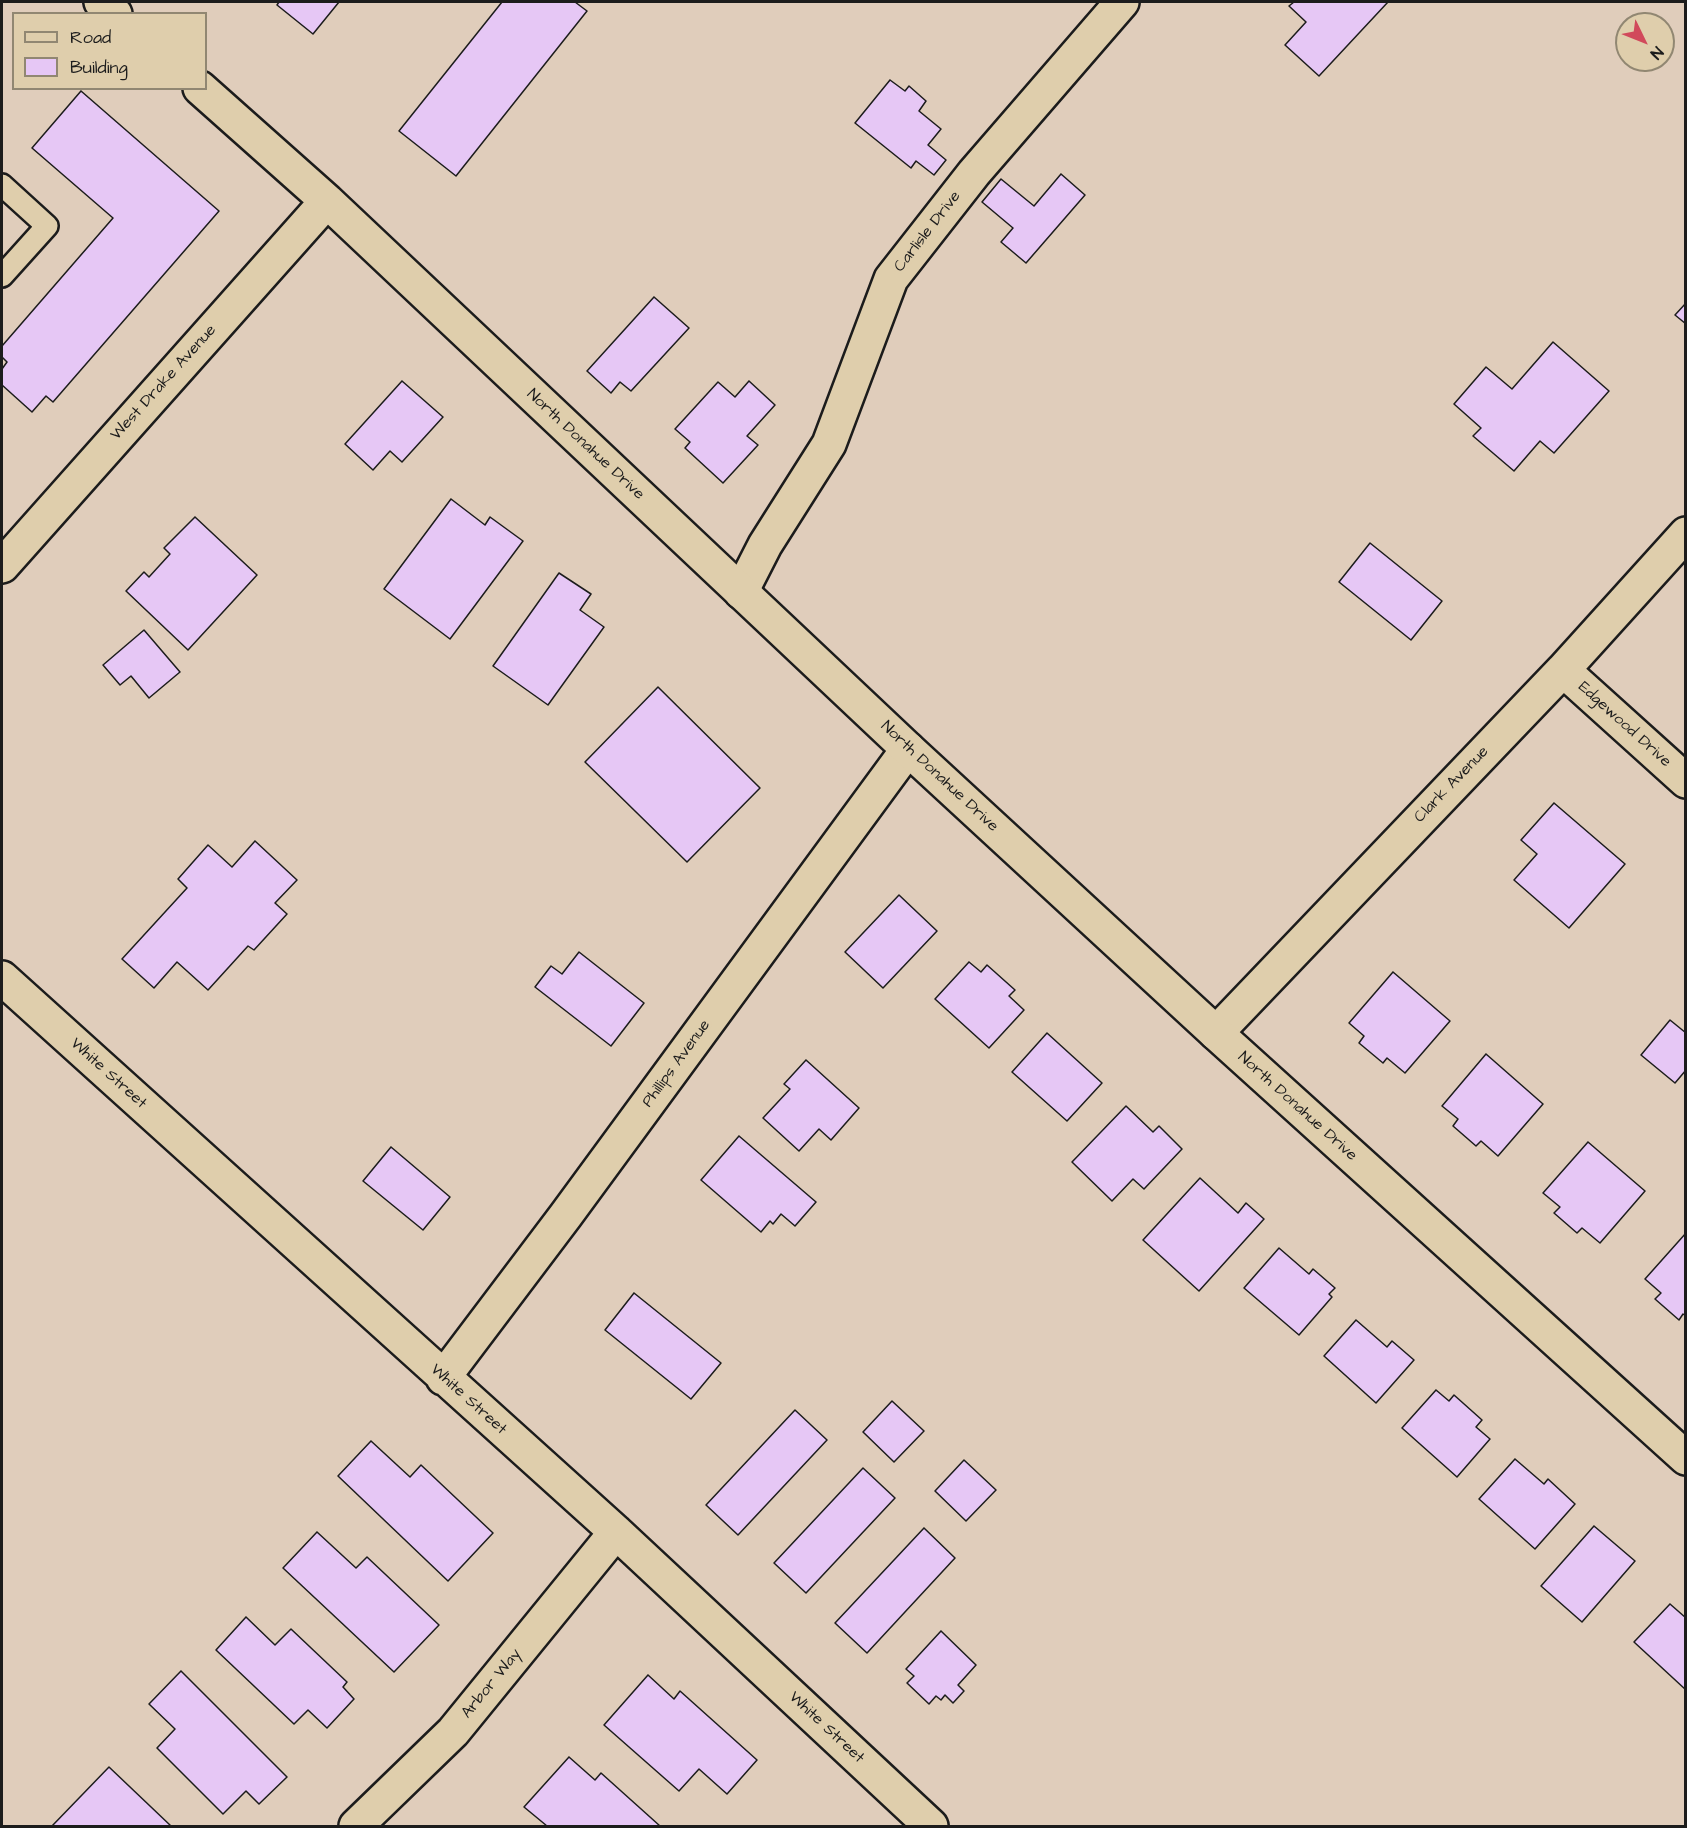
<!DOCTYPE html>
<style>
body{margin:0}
#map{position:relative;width:1687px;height:1828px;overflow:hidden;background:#e0cdbb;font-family:"Architects Daughter",sans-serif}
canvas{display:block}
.frame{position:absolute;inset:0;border:3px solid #1c1c1c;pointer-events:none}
.legend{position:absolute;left:12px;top:12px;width:195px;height:78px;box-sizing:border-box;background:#dfceac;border:2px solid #918772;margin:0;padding:8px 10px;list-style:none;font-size:18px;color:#1c1c1c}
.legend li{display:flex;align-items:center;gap:12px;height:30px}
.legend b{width:30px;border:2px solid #918772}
.north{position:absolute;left:1615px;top:12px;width:60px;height:60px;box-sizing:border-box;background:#dfceac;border:2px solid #918772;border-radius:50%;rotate:133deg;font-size:16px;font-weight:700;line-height:24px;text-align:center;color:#1c1c1c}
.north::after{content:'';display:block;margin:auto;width:21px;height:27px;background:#d1495b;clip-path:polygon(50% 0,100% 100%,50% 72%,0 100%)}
</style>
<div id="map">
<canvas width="1687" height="1828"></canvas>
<div class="frame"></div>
<ul class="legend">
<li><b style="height:8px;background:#dfceac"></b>Road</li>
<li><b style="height:16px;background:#e6c7f5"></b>Building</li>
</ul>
<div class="north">N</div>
</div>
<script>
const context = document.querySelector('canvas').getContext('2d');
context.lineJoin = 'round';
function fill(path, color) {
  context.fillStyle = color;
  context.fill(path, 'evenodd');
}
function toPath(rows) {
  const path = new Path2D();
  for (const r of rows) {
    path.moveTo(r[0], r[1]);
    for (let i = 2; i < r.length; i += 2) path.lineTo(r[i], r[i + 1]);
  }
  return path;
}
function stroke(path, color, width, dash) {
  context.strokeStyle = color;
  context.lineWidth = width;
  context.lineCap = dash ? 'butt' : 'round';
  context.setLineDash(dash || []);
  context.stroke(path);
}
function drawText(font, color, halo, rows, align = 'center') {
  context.font = font + ' "Architects Daughter",sans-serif';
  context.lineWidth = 6;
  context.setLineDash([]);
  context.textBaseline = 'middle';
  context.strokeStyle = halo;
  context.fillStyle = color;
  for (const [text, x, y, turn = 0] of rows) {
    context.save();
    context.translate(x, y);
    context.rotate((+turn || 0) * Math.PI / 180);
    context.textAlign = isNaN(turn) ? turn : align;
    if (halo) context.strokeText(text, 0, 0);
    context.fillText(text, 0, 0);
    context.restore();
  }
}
const building = toPath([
 [279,2,339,2,313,34,277,5,279,2],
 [502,2,575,2,587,11,456,176,399,131,502,2],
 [1294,2,1388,2,1319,76,1285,45,1306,22,1289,6,1294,2],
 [890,80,905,91,909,86,926,101,919,111,941,129,928,145,946,160,934,175,916,161,911,168,855,123,890,80],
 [81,91,219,211,53,402,46,396,32,412,2,385,2,369,7,362,2,357,2,346,113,218,32,148,81,91],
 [1061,174,1085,195,1026,263,1001,242,1013,228,982,202,1001,179,1034,206,1061,174],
 [654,297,689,328,631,391,620,382,611,393,587,371,654,297],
 [1686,303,1686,324,1675,315,1686,303],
 [1553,342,1609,391,1554,453,1540,441,1514,471,1473,436,1481,428,1454,404,1486,367,1512,389,1553,342],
 [402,381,443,417,402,462,390,451,373,470,345,444,402,381],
 [749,381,775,405,747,436,758,445,723,483,685,448,690,442,675,429,718,382,735,397,749,381],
 [451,499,485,525,490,517,523,541,450,639,384,589,451,499],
 [195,517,257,575,188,650,126,591,144,572,149,577,170,554,164,548,195,517],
 [1370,543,1442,601,1411,640,1339,582,1370,543],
 [559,573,591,594,580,610,604,627,548,705,493,666,559,573],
 [144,630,180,672,149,698,131,676,120,685,103,665,144,630],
 [658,687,760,788,687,862,585,762,658,687],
 [1554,803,1625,864,1569,928,1514,880,1537,854,1521,840,1554,803],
 [255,841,297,880,275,903,287,914,254,950,248,946,208,990,177,962,154,988,122,959,187,888,178,879,208,845,232,867,255,841],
 [899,895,937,931,883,988,845,952,899,895],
 [579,952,644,1003,611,1046,535,987,551,966,562,974,579,952],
 [969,962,981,972,987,965,1015,990,1009,996,1024,1010,989,1048,935,999,969,962],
 [1393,972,1450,1021,1405,1073,1387,1058,1383,1063,1359,1043,1364,1036,1349,1023,1393,972],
 [1670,1020,1686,1033,1686,1070,1675,1083,1641,1055,1670,1020],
 [1047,1033,1102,1083,1067,1121,1012,1072,1047,1033],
 [1486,1054,1543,1104,1498,1156,1481,1141,1476,1146,1453,1126,1458,1119,1442,1106,1486,1054],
 [806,1060,859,1108,831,1140,819,1129,799,1151,763,1118,790,1089,784,1084,806,1060],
 [1126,1106,1153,1132,1159,1126,1182,1149,1144,1189,1133,1179,1112,1201,1072,1162,1126,1106],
 [739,1136,816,1202,795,1226,781,1214,773,1224,770,1221,761,1232,701,1180,739,1136],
 [1588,1142,1645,1191,1600,1243,1582,1228,1577,1233,1554,1213,1560,1207,1543,1193,1588,1142],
 [391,1147,450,1197,423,1230,363,1181,391,1147],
 [1200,1178,1238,1213,1246,1203,1264,1219,1199,1291,1143,1240,1200,1178],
 [1686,1233,1686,1316,1683,1314,1679,1320,1655,1299,1661,1293,1645,1279,1686,1233],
 [1279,1248,1309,1274,1313,1269,1335,1288,1329,1294,1332,1297,1299,1335,1244,1288,1279,1248],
 [634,1293,721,1363,691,1399,605,1330,634,1293],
 [1356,1320,1387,1347,1392,1341,1414,1360,1376,1403,1324,1356,1356,1320],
 [1436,1390,1449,1401,1454,1395,1482,1420,1476,1427,1490,1439,1457,1477,1402,1428,1436,1390],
 [892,1401,924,1431,894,1462,863,1432,892,1401],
 [795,1410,827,1440,738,1535,706,1505,795,1410],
 [371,1441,410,1477,421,1465,493,1533,448,1581,338,1476,371,1441],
 [1515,1459,1544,1484,1548,1479,1575,1504,1535,1549,1479,1499,1515,1459],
 [964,1460,996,1490,966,1521,935,1491,964,1460],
 [863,1468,895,1498,806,1593,774,1563,863,1468],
 [1594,1526,1635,1561,1582,1622,1541,1586,1594,1526],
 [924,1528,955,1558,867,1653,835,1623,924,1528],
 [317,1532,356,1568,367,1557,439,1625,394,1672,283,1568,317,1532],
 [1670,1604,1686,1618,1686,1690,1634,1642,1670,1604],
 [246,1617,275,1645,291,1629,347,1682,343,1687,354,1699,327,1728,308,1710,294,1724,216,1650,246,1617],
 [941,1631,976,1665,958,1685,964,1691,953,1703,945,1695,941,1700,936,1696,929,1704,907,1683,914,1676,906,1669,941,1631],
 [181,1671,287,1777,259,1804,246,1791,223,1814,157,1748,175,1729,149,1704,181,1671],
 [648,1675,674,1699,680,1691,757,1760,727,1794,699,1769,679,1791,604,1725,648,1675],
 [569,1757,595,1780,601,1773,660,1826,547,1826,524,1807,569,1757],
 [109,1767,171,1826,52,1826,109,1767]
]);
fill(building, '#e6c7f5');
stroke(building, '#1c1c1c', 1.5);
const service = toPath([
 [2,185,47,226,2,276]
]);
const minor = toPath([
 [741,592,765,545,829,444,891,279,974,173,1122,2],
 [1563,670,1686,781],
 [2,978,616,1532,931,1826],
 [1216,1033,1563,670,1686,534],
 [443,1378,566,1215,908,749],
 [356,1826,453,1732,616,1532]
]);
const tertiary = toPath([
 [101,2,115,14],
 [200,88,327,201,908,749,1216,1033,1686,1458],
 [2,566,327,201]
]);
stroke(service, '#1c1c1c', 26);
stroke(minor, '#1c1c1c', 38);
stroke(tertiary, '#1c1c1c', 38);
stroke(service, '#dfceac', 21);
stroke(minor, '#dfceac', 33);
stroke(tertiary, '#dfceac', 33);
drawText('16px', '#1c1c1c', '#dfceac', [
 ["Carlisle Drive",928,232,-52],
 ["West Drake Avenue",164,383,-48],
 ["North Donahue Drive",585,445,43],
 ["Edgewood Drive",1624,725,42],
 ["North Donahue Drive",939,777,43],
 ["Clark Avenue",1452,785,-46],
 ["Phillips Avenue",677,1064,-54],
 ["White Street",108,1074,42],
 ["North Donahue Drive",1297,1107,42],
 ["White Street",468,1400,42],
 ["Arbor Way",492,1684,-51],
 ["White Street",826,1728,43]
]);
</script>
